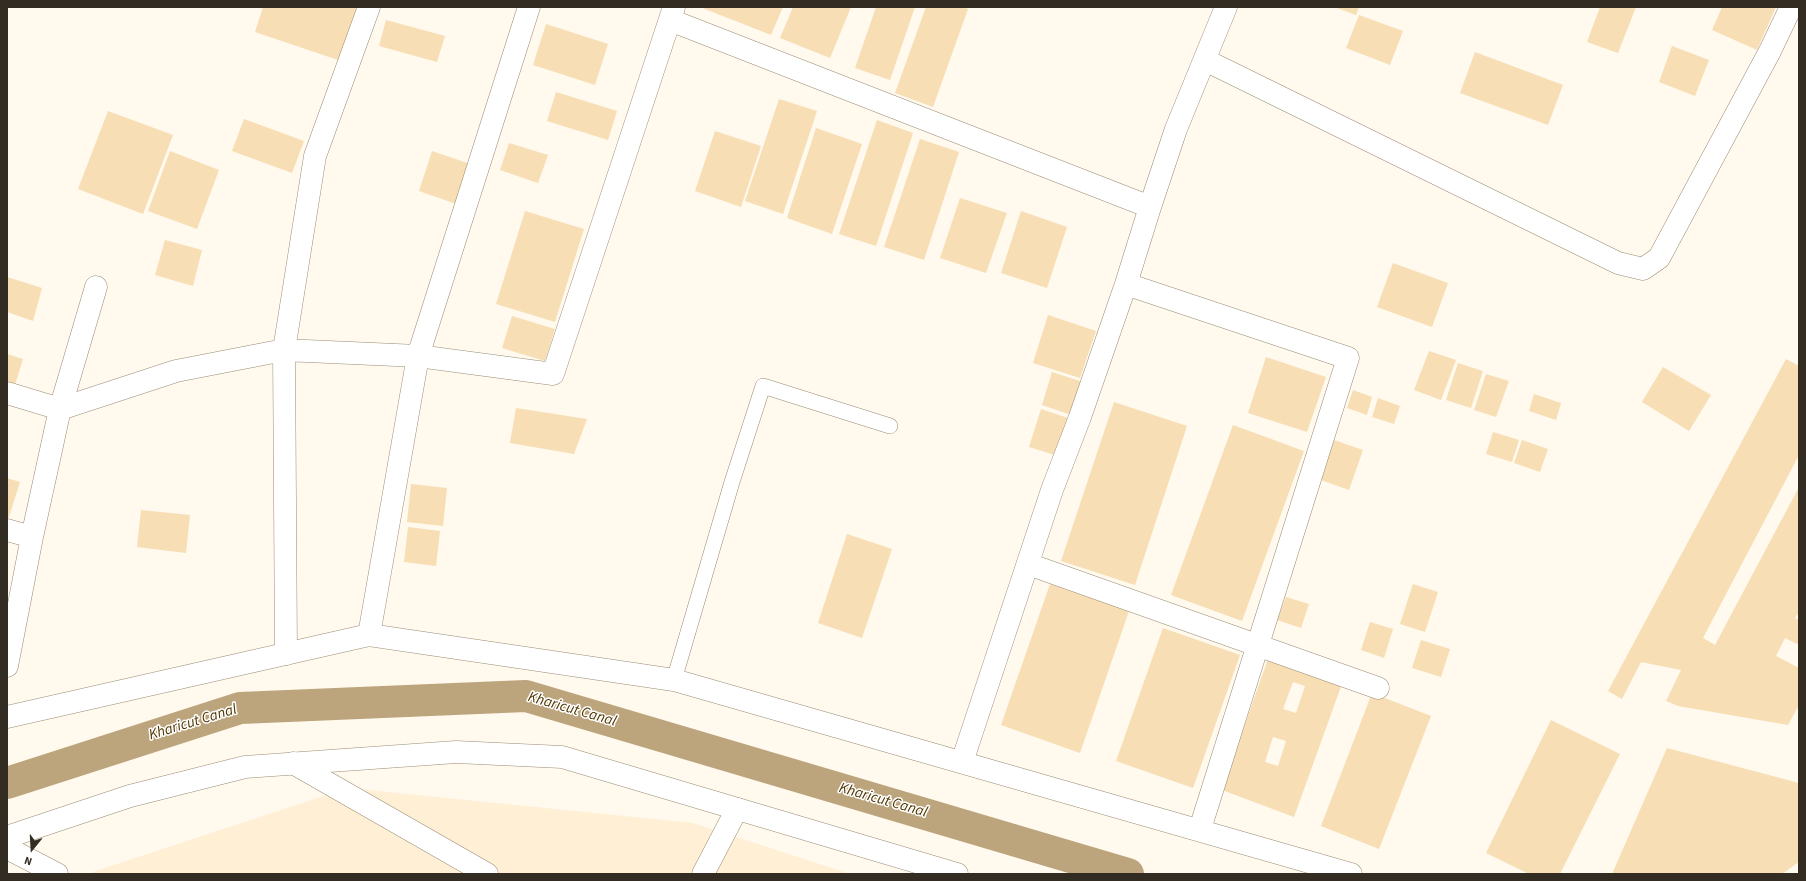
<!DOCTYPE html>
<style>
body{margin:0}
#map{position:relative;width:1806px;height:881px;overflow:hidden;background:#fff9ee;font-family:"Source Sans 3",sans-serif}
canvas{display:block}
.frame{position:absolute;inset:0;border:8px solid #322c22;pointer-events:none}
.north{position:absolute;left:12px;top:829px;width:40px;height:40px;-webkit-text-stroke:3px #fff;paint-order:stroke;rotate:198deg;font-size:11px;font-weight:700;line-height:16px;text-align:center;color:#322c22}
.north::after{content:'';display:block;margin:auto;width:14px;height:18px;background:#322c22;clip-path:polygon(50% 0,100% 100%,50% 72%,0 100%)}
</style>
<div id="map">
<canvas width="1806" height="881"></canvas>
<div class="frame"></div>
<div class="north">N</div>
</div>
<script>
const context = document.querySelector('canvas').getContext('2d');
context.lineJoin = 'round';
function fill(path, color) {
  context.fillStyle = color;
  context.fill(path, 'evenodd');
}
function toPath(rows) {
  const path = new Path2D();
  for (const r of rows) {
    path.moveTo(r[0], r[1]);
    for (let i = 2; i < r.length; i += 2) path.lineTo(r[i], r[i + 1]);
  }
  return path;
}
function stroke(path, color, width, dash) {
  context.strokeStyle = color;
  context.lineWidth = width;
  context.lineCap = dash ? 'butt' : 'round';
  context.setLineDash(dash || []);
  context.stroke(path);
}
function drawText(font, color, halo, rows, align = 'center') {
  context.font = font + ' "Source Sans 3",sans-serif';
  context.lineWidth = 3;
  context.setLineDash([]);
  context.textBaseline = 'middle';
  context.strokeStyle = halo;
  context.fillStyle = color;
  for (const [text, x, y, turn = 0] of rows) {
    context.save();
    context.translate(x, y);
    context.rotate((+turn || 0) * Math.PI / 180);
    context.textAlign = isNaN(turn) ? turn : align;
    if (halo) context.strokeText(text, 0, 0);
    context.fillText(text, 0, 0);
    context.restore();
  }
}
fill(toPath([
 [348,788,693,823,850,874,87,874]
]), '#feefd5');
stroke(toPath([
 [7,783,240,708,526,696,1128,874]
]), '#bca57d', 32);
fill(toPath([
 [263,7,360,7,341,61,255,32],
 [700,7,783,7,771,35],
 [793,7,851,7,830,58,780,38],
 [876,7,915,7,890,80,855,68],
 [926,7,963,7,968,9,933,107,895,93],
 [1334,7,1359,7,1356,15],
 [1600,7,1636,7,1618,53,1587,42],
 [1722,7,1776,7,1757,50,1712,30],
 [1359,15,1403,31,1390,65,1346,48],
 [386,20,445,36,437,62,379,46],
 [546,24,608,44,595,85,533,65],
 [1672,46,1709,60,1695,96,1659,82],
 [1475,52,1563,85,1548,125,1460,93],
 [556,92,617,111,608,140,547,121],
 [779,99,817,111,783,214,745,201],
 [108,111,173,135,143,214,78,189],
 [244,119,304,141,292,173,232,151],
 [877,120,913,133,876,246,839,234],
 [816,128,862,144,832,234,787,218],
 [715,131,761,146,741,207,695,191],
 [920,139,959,152,924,260,884,247],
 [509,143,548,155,538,183,500,170],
 [170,151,219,170,197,229,148,211],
 [432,151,476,166,462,206,419,191],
 [960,198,1007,213,986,273,940,258],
 [525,211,584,229,555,322,496,304],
 [1021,211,1067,227,1047,288,1001,273],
 [165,240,202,250,193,286,155,275],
 [1393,263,1448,283,1432,327,1377,307],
 [7,277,42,288,33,321,7,312],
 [1048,315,1096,331,1080,378,1033,363],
 [512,316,555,329,545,361,502,348],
 [1429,351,1456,360,1441,400,1414,390],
 [7,354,23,359,15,385,7,383],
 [1266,357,1326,377,1307,432,1248,413],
 [1786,359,1799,366,1799,455,1703,638,1715,645,1799,487,1799,612,1795,618,1799,620,1799,645,1785,638,1776,656,1799,668,1799,705,1788,725,1678,706,1666,701,1681,670,1641,662,1622,699,1608,691],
 [1458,363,1483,371,1471,408,1446,400],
 [1663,367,1711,395,1689,431,1642,402],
 [1052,372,1083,382,1071,415,1042,405],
 [1486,374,1509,381,1496,417,1474,410],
 [1353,390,1372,397,1367,415,1347,408],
 [1534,394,1561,403,1556,420,1529,411],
 [1378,398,1400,406,1394,424,1372,417],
 [1114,402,1187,426,1135,585,1061,561],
 [516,408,587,419,574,454,510,443],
 [1041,409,1071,419,1058,456,1029,447],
 [1233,425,1304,451,1242,621,1171,595],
 [1493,432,1519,440,1512,462,1486,454],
 [1334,440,1363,450,1349,490,1321,480],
 [1522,440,1548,449,1540,472,1514,463],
 [7,478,20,482,7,523],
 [411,484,447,488,443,526,407,522],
 [141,510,190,515,186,553,137,547],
 [408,527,440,531,436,566,404,562],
 [847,534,892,549,862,638,818,623],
 [1050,584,1129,611,1080,753,1001,725],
 [1413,584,1438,592,1425,632,1400,624],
 [1286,597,1309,604,1301,628,1277,620],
 [1370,622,1393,629,1384,658,1361,650],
 [1163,628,1240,655,1193,788,1116,761],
 [1421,640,1450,649,1441,677,1412,668],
 [1269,656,1343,681,1294,817,1222,790],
 [1293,682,1305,686,1296,713,1283,709],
 [1273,737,1286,741,1278,766,1265,762],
 [1372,693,1431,716,1379,849,1321,826],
 [1551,720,1620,754,1560,874,1529,874,1486,853],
 [1667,748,1799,783,1799,862,1782,874,1612,874]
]), '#f7deb4');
const lane = toPath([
 [674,680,732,482,763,386,890,426]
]);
const street = toPath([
 [670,20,1150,207,1176,129,1226,7],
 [1205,60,1618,263,1643,269,1659,258,1770,51,1791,7],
 [1126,284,1348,358,1200,829],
 [7,393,60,409,176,371,284,350,418,356,553,374,674,7],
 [7,530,32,537],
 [1028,564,1378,688],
 [369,635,418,356,529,7],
 [286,654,284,350,315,156,369,7],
 [7,666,32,537,60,409,96,287],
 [962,762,1052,490,1080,417,1126,284,1150,207],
 [293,763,487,874],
 [7,848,57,874],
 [703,874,737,809]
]);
const secondary = toPath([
 [7,717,369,635,674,680,1351,874],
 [7,837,130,796,245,767,456,752,562,757,957,874]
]);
stroke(lane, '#9a8c75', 16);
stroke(street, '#9a8c75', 23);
stroke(secondary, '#9a8c75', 23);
stroke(lane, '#fff', 15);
stroke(street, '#fff', 22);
stroke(secondary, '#fff', 22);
drawText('italic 15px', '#503802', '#fff', [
 ["Kharicut Canal",572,710,16],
 ["Kharicut Canal",193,723,-17],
 ["Kharicut Canal",883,801,16]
]);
</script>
